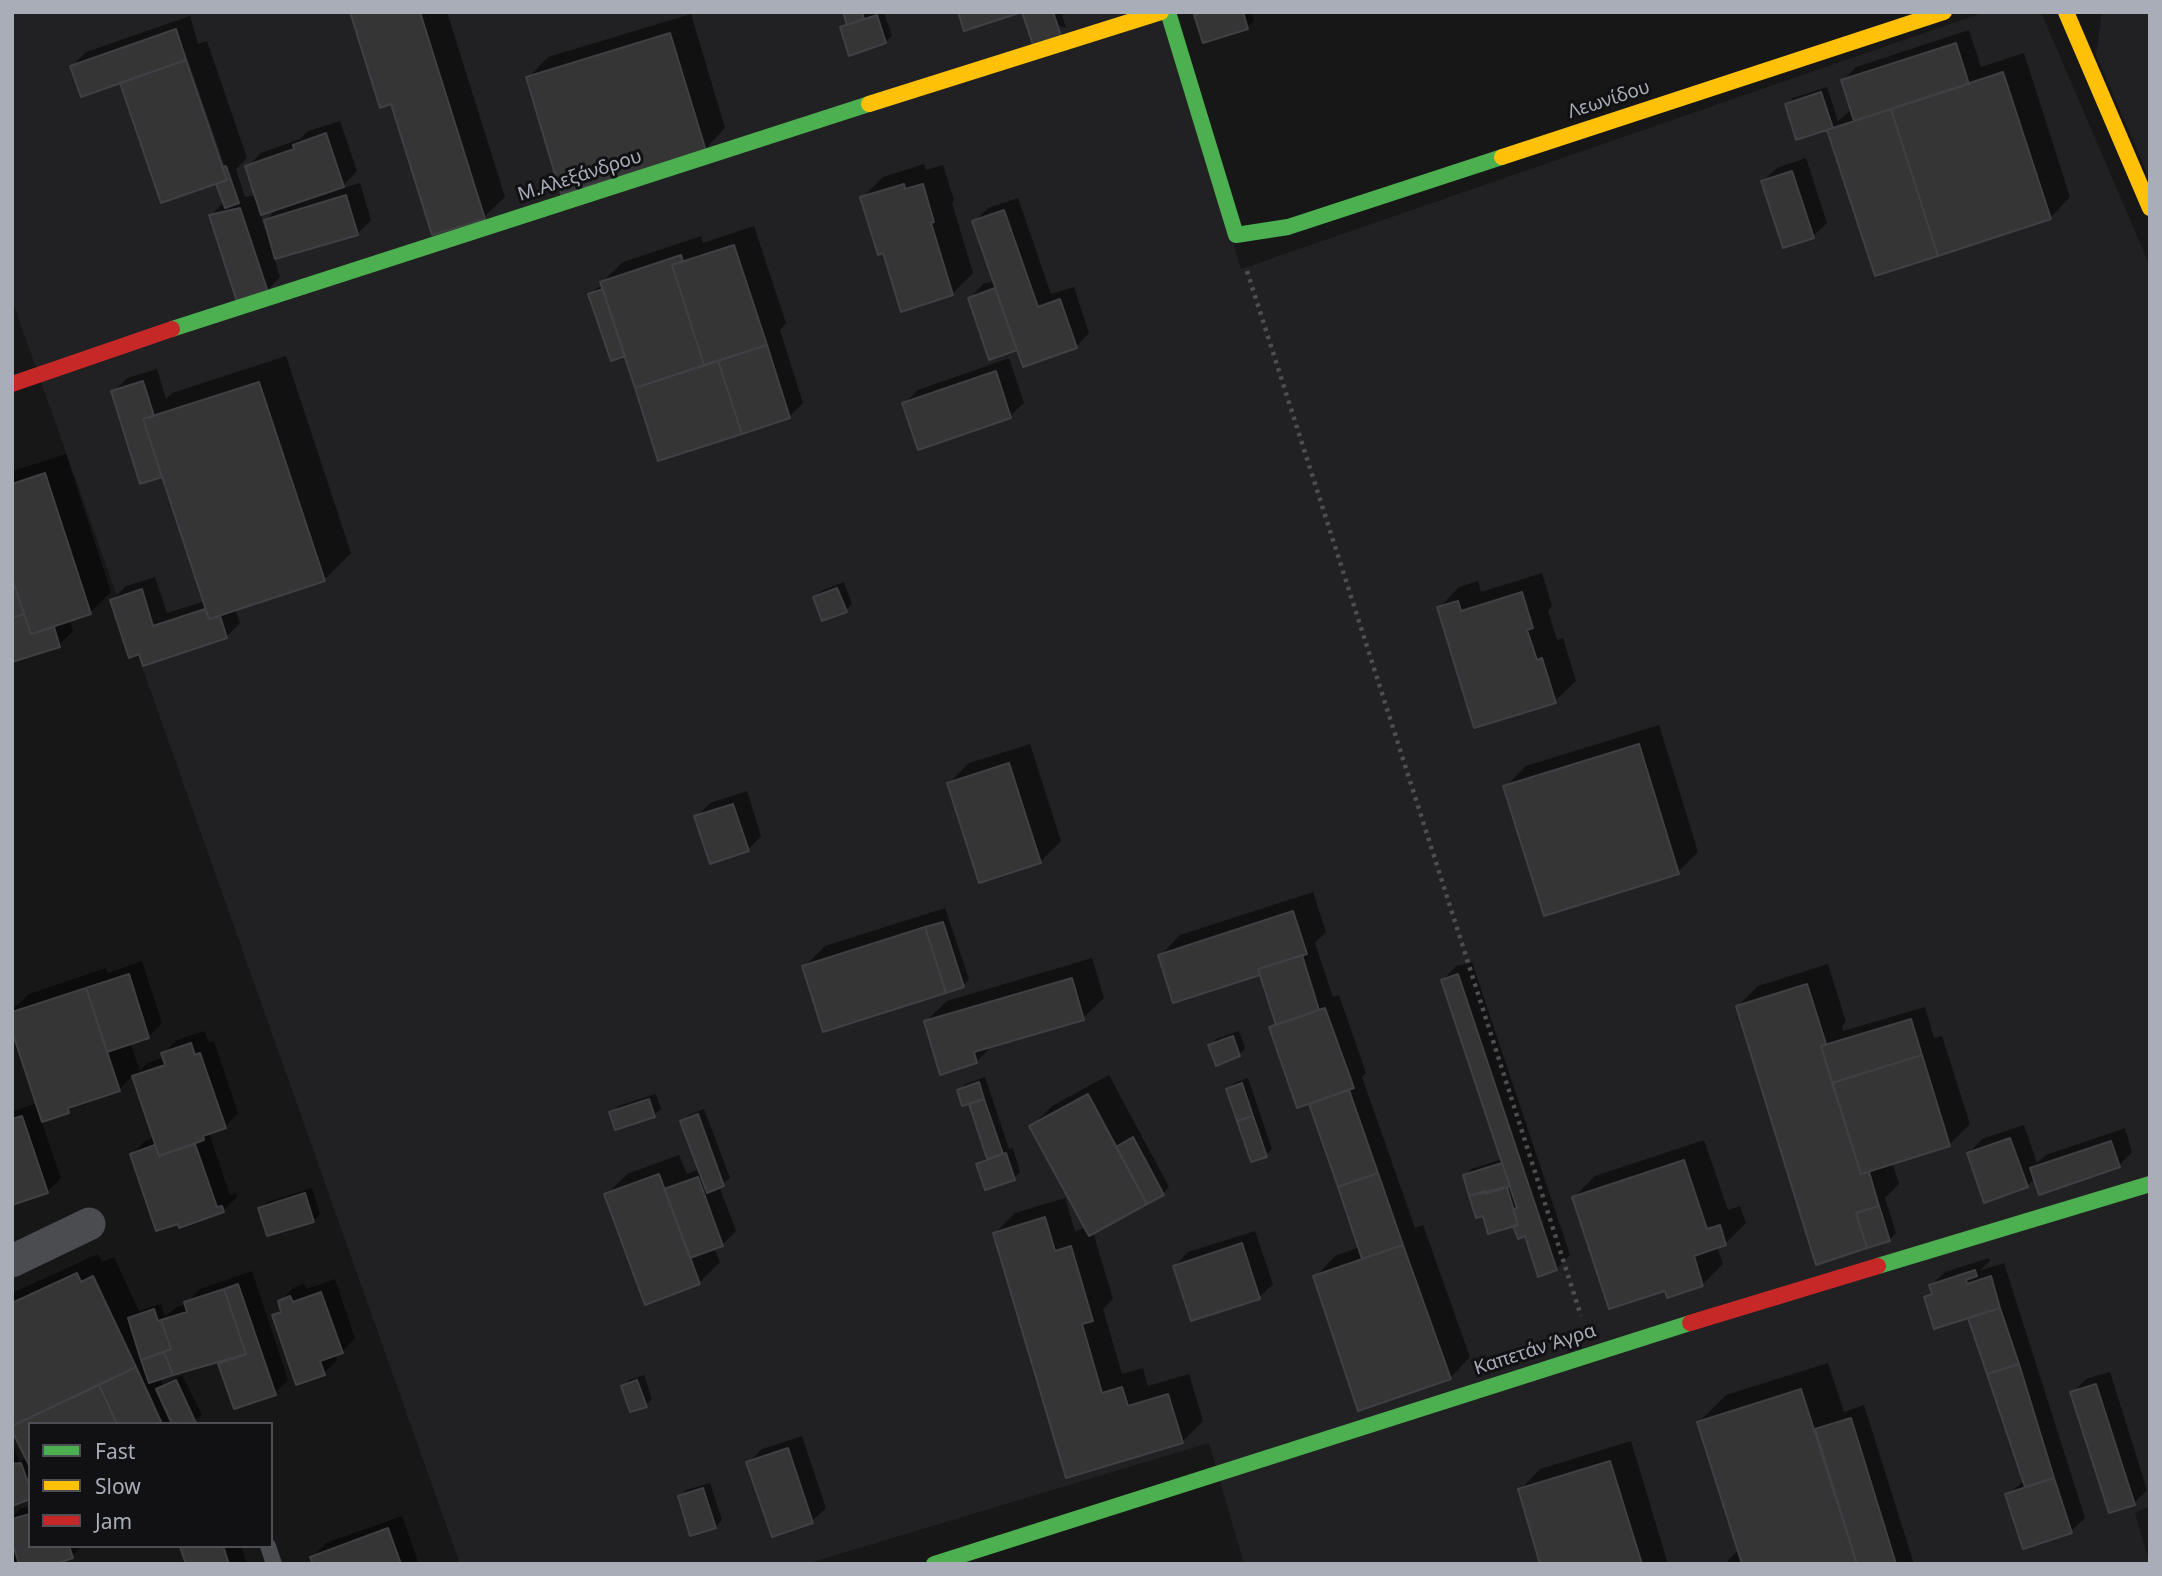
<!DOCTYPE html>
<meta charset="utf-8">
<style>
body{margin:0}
#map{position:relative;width:2162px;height:1576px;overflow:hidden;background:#171717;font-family:"Noto Sans",sans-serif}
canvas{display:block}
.frame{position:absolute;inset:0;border:14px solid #a8adb8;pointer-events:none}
.legend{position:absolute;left:28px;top:1422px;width:245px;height:126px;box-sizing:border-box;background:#111113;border:2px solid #4d4f55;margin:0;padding:9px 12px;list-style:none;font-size:21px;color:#a8adb8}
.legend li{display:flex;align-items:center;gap:14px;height:35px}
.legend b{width:35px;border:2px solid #4d4f55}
</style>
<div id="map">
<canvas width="2162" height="1576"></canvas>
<div class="frame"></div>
<ul class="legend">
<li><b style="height:9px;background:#4caf50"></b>Fast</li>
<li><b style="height:9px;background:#ffc107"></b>Slow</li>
<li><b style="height:9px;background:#c62828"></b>Jam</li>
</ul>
</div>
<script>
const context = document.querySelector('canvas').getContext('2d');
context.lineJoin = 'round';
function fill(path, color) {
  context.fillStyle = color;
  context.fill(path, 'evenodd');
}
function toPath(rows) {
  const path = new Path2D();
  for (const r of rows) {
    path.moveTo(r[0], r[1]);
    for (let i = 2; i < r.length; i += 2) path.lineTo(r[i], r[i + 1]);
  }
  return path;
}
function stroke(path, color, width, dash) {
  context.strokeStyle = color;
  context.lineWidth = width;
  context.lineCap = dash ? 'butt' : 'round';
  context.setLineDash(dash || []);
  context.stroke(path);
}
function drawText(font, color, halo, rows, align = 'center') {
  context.font = font + ' "Noto Sans",sans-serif';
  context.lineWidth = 6;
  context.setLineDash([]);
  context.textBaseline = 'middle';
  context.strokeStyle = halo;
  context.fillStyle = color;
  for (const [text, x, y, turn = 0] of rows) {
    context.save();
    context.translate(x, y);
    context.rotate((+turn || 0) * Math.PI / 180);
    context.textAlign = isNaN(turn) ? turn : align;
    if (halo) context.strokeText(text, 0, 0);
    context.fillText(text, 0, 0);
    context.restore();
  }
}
fill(toPath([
 [12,12,1162,12,1241,269,1985,12,2041,12,2150,266,2150,1506,2135,1513,2150,1564,1244,1564,1209,1443,806,1564,460,1564,12,300],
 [2102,12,2150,12,2150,180,2096,55]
]), '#212123');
fill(toPath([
 [352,12,447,12,505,197,484,217,392,102],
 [845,12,884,12,892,36,885,42,842,28,848,22],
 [1024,12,1061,12,1066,28],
 [1200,12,1251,12,1254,21,1247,27,1196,16],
 [691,14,725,128,705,149,528,78,548,57],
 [190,16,198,44,207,41,247,158,236,169,245,197,256,195,247,167,261,153,300,139,308,131,340,121,357,171,340,189,360,183,371,220,357,234,274,258,280,277,267,291,211,215,224,202,218,185,223,180,122,81,72,66,86,52],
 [185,52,225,167,222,170,182,53],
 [279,207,266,220,268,230,265,230,260,213],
 [1969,30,1981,67,2024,53,2070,197,2050,218,1829,130,1833,126,1798,137,1787,104,1793,98,1827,87,1838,121,1852,109,1843,80,1856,67],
 [1806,158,1827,223,1813,236,1763,181,1777,168],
 [924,164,926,170,943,165,954,200,952,203,973,273,952,294,884,251,862,198,883,177],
 [1018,198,1051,294,1074,287,1089,333,1076,347,1018,348,990,357,970,298,983,284,994,281,974,222,988,208],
 [754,226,786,323,780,330,803,403,789,417,659,458,626,354,590,294,597,288,603,286,602,282,623,262,701,236,703,243],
 [286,356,351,553,324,580,235,609,240,623,226,637,140,652,112,600,126,586,155,577,167,613,205,601,163,473,161,475,113,392,127,378,157,369,166,399,172,393],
 [1009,358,1024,403,1010,416,920,448,904,404,918,390],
 [66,454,111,592,90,612,69,619,73,631,59,645,12,660,12,468,13,471],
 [1542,573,1552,606,1548,611,1557,640,1563,638,1576,681,1555,701,1439,608,1459,587,1478,581,1481,592],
 [844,582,852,604,846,610,815,598,821,591],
 [1659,725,1698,852,1678,872,1505,787,1526,766],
 [1030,744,1061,841,1040,862,949,783,969,763],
 [747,791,761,836,748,850,696,817,710,803],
 [1313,892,1326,932,1315,943,1333,997,1339,995,1366,1073,1362,1077,1415,1228,1423,1225,1470,1357,1450,1378,1315,1277,1335,1256,1360,1247,1310,1102,1271,1028,1277,1022,1261,973,1160,956,1180,935],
 [945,908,969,979,963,986,804,967,825,946],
 [1092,958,1104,998,1083,1018,994,1044,976,1062,926,1021,947,1001],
 [142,961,162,1023,149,1036,130,1042,140,1071,147,1063,164,1057,163,1054,177,1040,204,1031,209,1042,214,1041,238,1113,225,1127,209,1133,230,1195,236,1193,237,1197,223,1211,180,1226,132,1154,145,1141,155,1137,133,1075,119,1090,76,1104,68,1111,41,1120,61,1178,47,1192,12,1203,12,1112,37,1103,12,1026,12,1010,29,994,106,968,108,973],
 [1472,962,1570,1255,1556,1269,1526,1234,1484,1213,1477,1216,1465,1175,1471,1169,1503,1159,1443,980,1456,966],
 [1828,964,1846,1022,1842,1026,1843,1031,1925,1007,1934,1038,1942,1036,1970,1124,1949,1145,1892,1162,1899,1184,1885,1198,1896,1233,1889,1240,1738,1006,1758,986],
 [1239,1031,1245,1048,1239,1055,1210,1045,1216,1039],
 [1109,1075,1169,1187,1163,1194,1093,1232,1113,1299,1103,1309,1122,1374,1143,1368,1148,1386,1189,1374,1203,1421,1182,1442,1067,1476,994,1234,1015,1213,1065,1198,1075,1231,1086,1228,1031,1127,1052,1106],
 [985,1077,1009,1149,1013,1148,1020,1172,1014,1178,978,1164,988,1156,970,1102,959,1091,965,1084],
 [1248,1078,1272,1149,1266,1155,1228,1089,1234,1083],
 [656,1094,661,1109,654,1115,611,1113,618,1106],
 [704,1109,730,1178,719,1186,736,1231,722,1245,714,1248,720,1262,699,1283,606,1195,627,1174,679,1155,687,1174,700,1169,682,1121,689,1115],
 [2024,1125,2037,1163,2046,1155,2125,1128,2132,1152,2119,1166,2035,1178,2027,1186,1969,1153,1982,1139],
 [1704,1140,1728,1210,1740,1206,1746,1223,1725,1244,1717,1247,1723,1264,1702,1285,1574,1197,1595,1176],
 [312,1188,320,1214,313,1221,260,1208,267,1202],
 [1255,1231,1273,1284,1259,1297,1175,1266,1188,1252],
 [98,1254,102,1262,114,1257,139,1311,161,1304,165,1316,177,1307,186,1304,200,1289,252,1271,288,1380,275,1393,235,1407,218,1359,160,1378,163,1384,182,1375,202,1415,190,1424,30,1424,30,1497,12,1504,12,1441,19,1461,27,1458,12,1427,12,1293],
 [1989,1258,1990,1261,1979,1271,2004,1263,2085,1518,2071,1531,2007,1495,2025,1480,1970,1316,1926,1297,1933,1291,1931,1285,1945,1272],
 [335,1279,355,1338,342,1352,335,1354,337,1360,324,1373,274,1316,282,1308,280,1301,293,1288,304,1284,307,1289],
 [1828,1363,1844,1412,1864,1405,1914,1564,1725,1564,1739,1549,1699,1422,1726,1395],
 [2110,1372,2147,1490,2134,1503,2072,1393,2086,1379],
 [644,1375,652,1399,646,1405,623,1387,629,1380],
 [802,1436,826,1508,812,1521,773,1535,748,1463,762,1449],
 [1631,1441,1668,1564,1542,1564,1520,1490,1540,1469],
 [710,1483,722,1520,716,1527,680,1496,686,1490],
 [30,1506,30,1546,82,1546,72,1556,65,1559,67,1564,12,1564,12,1517,20,1509],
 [402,1516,419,1564,314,1564,312,1557,326,1543],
 [183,1546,241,1546,247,1564,188,1564]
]), '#0007');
const building = toPath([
 [350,12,420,12,485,219,432,235,391,104,380,108,350,12],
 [843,12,862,12,864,19,847,25,843,12],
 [958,12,1022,12,964,31,958,12],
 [1022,12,1053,12,1061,36,1033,45,1022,12],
 [1205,12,1243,12,1248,29,1203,43,1194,15,1205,12],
 [877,15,886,43,849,56,840,27,877,15],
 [176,29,186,60,81,97,70,66,176,29],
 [670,33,706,151,561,194,526,77,670,33],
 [1956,43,1969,84,1854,121,1841,80,1956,43],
 [186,60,227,180,161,203,120,83,186,60],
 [2003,72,2051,219,1938,256,1891,109,2003,72],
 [1821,92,1833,128,1796,140,1785,104,1821,92],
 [1891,109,1938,256,1875,276,1827,130,1891,109],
 [326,133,344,187,261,215,245,166,294,149,293,145,326,133],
 [226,166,239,203,225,208,216,184,227,180,222,167,226,166],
 [1792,171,1814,238,1783,248,1761,181,1792,171],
 [904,184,905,189,923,184,934,222,931,223,953,295,901,312,883,253,878,255,860,197,904,184],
 [346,195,358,235,275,259,264,220,346,195],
 [240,208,268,292,237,302,209,215,240,208],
 [1004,210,1038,307,1060,299,1077,348,1023,367,972,221,1004,210],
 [734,245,767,345,704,365,672,265,734,245],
 [681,255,683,262,672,265,704,365,635,388,600,282,681,255],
 [995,288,1017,350,989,360,968,298,995,288],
 [603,289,625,356,611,361,588,294,603,289],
 [767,345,790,418,742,434,718,361,767,345],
 [718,361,742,434,658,461,635,388,718,361],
 [996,371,1011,418,918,450,902,403,996,371],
 [143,381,154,416,143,419,162,477,140,484,111,391,143,381],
 [259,382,325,581,209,619,143,419,259,382],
 [45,473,91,614,31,634,12,578,12,484,45,473],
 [12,578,24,614,12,618,12,578],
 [837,588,847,612,822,621,813,597,837,588],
 [142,589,153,626,205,609,209,619,220,616,227,638,143,666,139,654,129,658,110,600,142,589],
 [1522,592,1533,628,1527,630,1537,660,1542,658,1556,703,1474,728,1437,607,1458,601,1461,611,1522,592],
 [24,614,31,634,54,627,60,647,12,662,12,618,24,614],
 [1639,744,1679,874,1544,916,1503,786,1639,744],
 [1009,763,1041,863,979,883,947,783,1009,763],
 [733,804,749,851,710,864,694,816,733,804],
 [1293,911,1307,954,1258,969,1260,975,1173,1003,1158,955,1293,911],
 [943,922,964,987,946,993,925,927,943,922],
 [925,927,946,993,823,1032,802,966,925,927],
 [1302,955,1319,1010,1276,1025,1258,969,1302,955],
 [129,974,149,1038,107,1052,86,988,129,974],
 [1458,974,1557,1270,1538,1277,1525,1236,1518,1239,1513,1226,1518,1225,1513,1209,1517,1208,1441,980,1458,974],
 [1072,978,1084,1020,974,1052,977,1063,940,1075,924,1021,1072,978],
 [1807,984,1826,1044,1821,1046,1861,1174,1869,1172,1879,1206,1856,1213,1867,1248,1816,1265,1736,1006,1807,984],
 [86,988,120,1091,68,1108,69,1113,42,1122,12,1031,12,1012,86,988],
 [1325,1008,1354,1088,1297,1108,1269,1027,1325,1008],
 [1911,1019,1922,1055,1832,1083,1821,1046,1911,1019],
 [1233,1036,1240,1056,1216,1066,1208,1045,1233,1036],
 [191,1043,195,1055,200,1053,226,1128,203,1136,204,1140,159,1156,132,1076,165,1065,161,1053,191,1043],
 [1922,1055,1950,1146,1861,1174,1832,1083,1922,1055],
 [979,1082,984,1099,962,1106,957,1090,979,1082],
 [1242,1083,1253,1116,1237,1121,1226,1089,1242,1083],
 [1349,1090,1378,1173,1338,1187,1309,1104,1349,1090],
 [1088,1094,1147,1204,1089,1236,1029,1126,1088,1094],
 [649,1099,655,1117,615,1130,609,1112,649,1099],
 [984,1099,1003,1154,987,1159,969,1104,984,1099],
 [698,1114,724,1186,707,1193,680,1121,698,1114],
 [22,1116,48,1193,12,1205,12,1119,22,1116],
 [1253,1116,1267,1157,1251,1162,1237,1121,1253,1116],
 [1133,1137,1164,1195,1147,1204,1116,1147,1133,1137],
 [2010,1138,2028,1187,1984,1203,1967,1153,2010,1138],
 [2111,1141,2120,1167,2039,1195,2030,1168,2111,1141],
 [195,1144,217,1207,222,1206,224,1212,179,1228,178,1224,156,1231,130,1154,155,1145,159,1156,195,1144],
 [1006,1153,1015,1180,985,1190,976,1164,1006,1153],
 [1684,1160,1707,1229,1720,1225,1726,1245,1694,1256,1703,1286,1667,1298,1665,1291,1609,1309,1572,1197,1684,1160],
 [1502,1163,1510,1186,1486,1194,1485,1191,1469,1196,1463,1175,1502,1163],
 [1378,1173,1403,1245,1362,1259,1338,1187,1378,1173],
 [659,1174,700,1284,645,1305,604,1194,659,1174],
 [698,1177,723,1246,690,1258,664,1189,698,1177],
 [1507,1187,1518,1225,1488,1234,1483,1216,1476,1218,1469,1196,1507,1187],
 [305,1193,314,1222,267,1236,258,1208,305,1193],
 [1879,1206,1890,1241,1867,1248,1856,1213,1879,1206],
 [1045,1217,1055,1251,1071,1246,1093,1321,1082,1324,1102,1393,1122,1387,1128,1406,1168,1394,1183,1443,1066,1478,993,1233,1045,1217],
 [1242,1243,1260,1299,1191,1321,1173,1266,1242,1243],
 [1403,1245,1451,1379,1358,1411,1313,1276,1403,1245],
 [1975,1270,1977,1276,1966,1280,1967,1284,1991,1276,2000,1308,1934,1329,1924,1297,1932,1294,1929,1285,1975,1270],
 [77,1273,81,1282,93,1276,136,1367,12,1426,12,1303,77,1273],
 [238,1284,276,1395,234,1409,218,1364,246,1354,224,1289,238,1284],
 [224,1289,246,1354,173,1375,164,1352,171,1349,161,1320,187,1312,184,1302,224,1289],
 [321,1292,343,1353,320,1361,325,1375,296,1385,272,1315,281,1312,278,1301,290,1296,293,1302,321,1292],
 [2000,1308,2019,1364,1987,1374,1968,1318,2000,1308],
 [154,1309,158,1321,161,1320,171,1349,141,1360,128,1318,154,1309],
 [164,1352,173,1375,149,1383,141,1360,164,1352],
 [2019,1364,2054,1478,2025,1487,1987,1374,2019,1364],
 [136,1367,162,1424,117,1424,99,1385,136,1367],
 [176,1380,196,1423,194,1424,172,1424,156,1389,176,1380],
 [637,1380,647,1407,630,1412,621,1386,637,1380],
 [2096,1384,2135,1505,2109,1513,2070,1392,2096,1384],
 [99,1385,117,1424,30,1424,30,1467,12,1431,12,1426,99,1385],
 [1801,1389,1857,1564,1742,1564,1697,1422,1801,1389],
 [1851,1418,1896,1564,1857,1564,1815,1429,1851,1418],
 [788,1448,813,1523,772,1537,746,1462,788,1448],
 [1610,1461,1642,1564,1540,1564,1518,1489,1610,1461],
 [21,1463,30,1488,30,1499,12,1506,12,1464,21,1463],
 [2054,1478,2072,1533,2023,1549,2005,1494,2054,1478],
 [703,1488,716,1528,690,1536,678,1496,703,1488],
 [30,1514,30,1546,69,1546,73,1558,55,1564,19,1564,12,1542,12,1519,30,1514],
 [388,1528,401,1564,313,1564,310,1557,388,1528],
 [223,1546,229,1564,186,1564,180,1547,223,1546]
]);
fill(building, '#353536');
stroke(building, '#3f4043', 2);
stroke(toPath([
 [1247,271,1581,1316]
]), '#4d4e52', 4.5, [3.5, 5]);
stroke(toPath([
 [268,1546,274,1564]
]), '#4b4c50', 16);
stroke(toPath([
 [12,1261,89,1224]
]), '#4b4c50', 33);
stroke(toPath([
 [1168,12,1236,235,1288,227,1502,157],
 [172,329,869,104],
 [1878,1266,2150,1184],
 [934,1564,1690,1323]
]), '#4caf50', 16);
stroke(toPath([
 [2066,12,2150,208],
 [869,104,1161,12],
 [1502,157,1944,12]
]), '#ffc107', 16);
stroke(toPath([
 [12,384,172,329],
 [1690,1323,1878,1266]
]), '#c62828', 16);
drawText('19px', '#a8adb8', '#111113', [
 ["Λεωνίδου",1609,100,-18],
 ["Μ.Αλεξάνδρου",580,176,-18],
 ["Καπετάν Άγρα",1535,1350,-18]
]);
</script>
